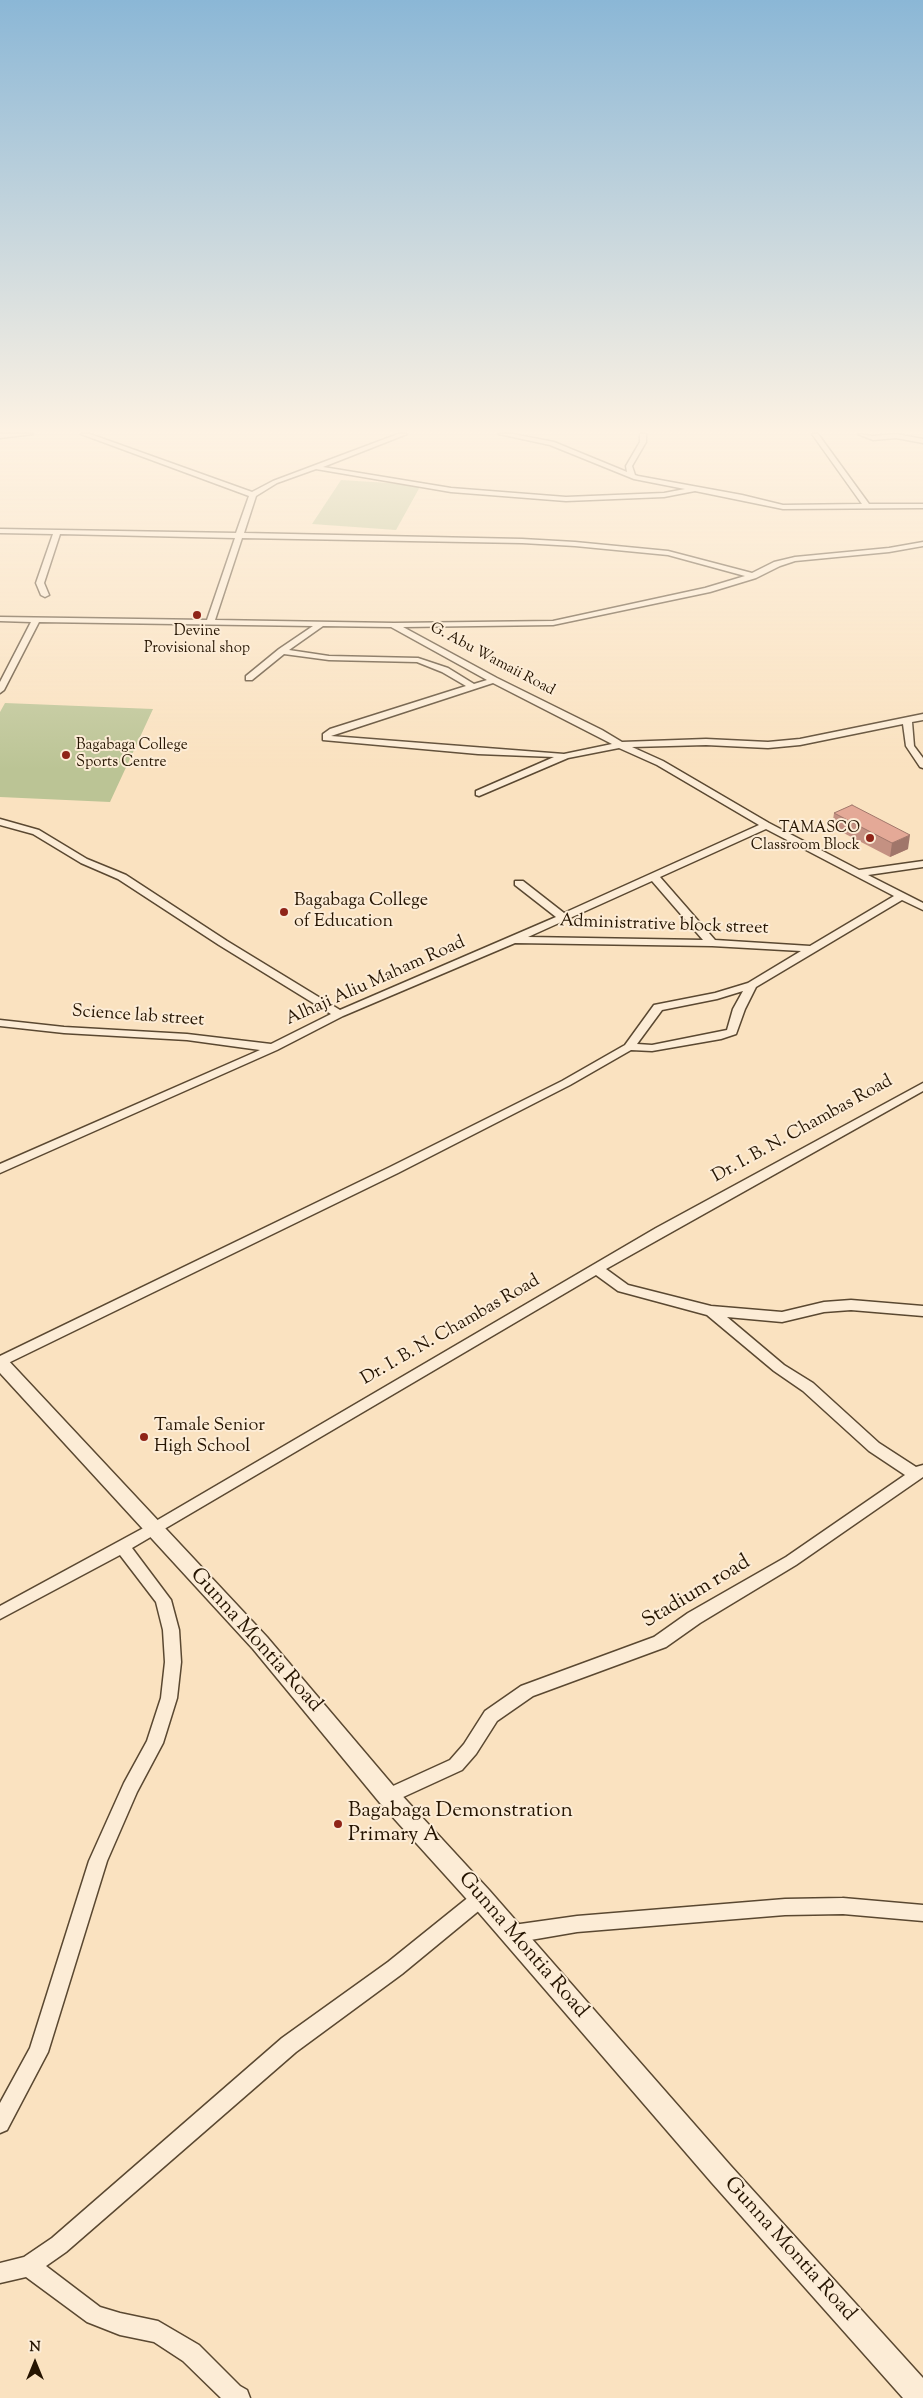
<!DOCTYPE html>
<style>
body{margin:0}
#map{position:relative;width:923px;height:2398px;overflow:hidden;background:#fae2c0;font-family:"Sorts Mill Goudy",serif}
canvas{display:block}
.north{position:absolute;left:10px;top:2338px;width:50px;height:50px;-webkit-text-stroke:4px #fcecd6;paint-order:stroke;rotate:0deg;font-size:14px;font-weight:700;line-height:20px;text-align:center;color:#251401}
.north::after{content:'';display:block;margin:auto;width:18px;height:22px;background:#251401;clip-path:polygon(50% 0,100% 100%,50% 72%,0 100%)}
</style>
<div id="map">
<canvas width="923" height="2398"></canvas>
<div class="north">N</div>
</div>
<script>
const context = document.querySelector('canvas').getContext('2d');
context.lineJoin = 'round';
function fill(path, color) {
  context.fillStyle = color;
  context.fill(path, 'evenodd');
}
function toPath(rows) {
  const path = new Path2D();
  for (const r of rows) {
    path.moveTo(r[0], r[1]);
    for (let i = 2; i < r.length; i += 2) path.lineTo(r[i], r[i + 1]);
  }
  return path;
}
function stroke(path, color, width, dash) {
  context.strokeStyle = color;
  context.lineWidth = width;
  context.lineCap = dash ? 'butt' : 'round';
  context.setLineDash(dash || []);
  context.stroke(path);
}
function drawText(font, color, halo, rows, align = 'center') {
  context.font = font + ' "Sorts Mill Goudy",serif';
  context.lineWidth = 4;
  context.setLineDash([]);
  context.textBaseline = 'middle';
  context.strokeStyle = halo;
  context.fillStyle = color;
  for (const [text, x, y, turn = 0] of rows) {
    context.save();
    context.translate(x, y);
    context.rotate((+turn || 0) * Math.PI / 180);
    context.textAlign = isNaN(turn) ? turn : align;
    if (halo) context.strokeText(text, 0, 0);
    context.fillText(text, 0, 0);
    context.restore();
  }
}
fill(toPath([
 [341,480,421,485,396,530,312,524],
 [5,703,153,709,110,802,0,797,0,712]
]), '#bbc495');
const minor = toPath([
 [0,434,33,434,0,438,0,434],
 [81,434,90,434,252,492,273,481,398,434,407,434,323,467,451,488,566,497,664,493,685,489,634,479,550,445,499,434,513,434,554,442,627,472,626,466,640,442,640,434,646,434,646,442,632,466,635,475,638,476,742,495,783,505,862,504,812,434,818,434,869,504,923,504,923,508,783,509,695,491,664,497,566,501,451,492,316,469,277,483,256,496,244,533,522,539,575,542,668,551,752,573,774,562,795,557,889,548,923,542,923,546,889,552,795,561,780,566,756,578,710,592,553,625,403,627,497,678,602,730,622,742,706,739,768,742,800,739,923,714,923,720,912,722,914,746,923,758,923,768,920,767,906,746,903,724,800,745,768,748,706,745,632,747,663,761,769,823,859,870,923,861,923,867,868,875,923,903,923,910,902,900,756,987,745,1009,736,1034,721,1039,652,1051,631,1050,570,1085,398,1173,0,1367,0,1356,390,1167,562,1081,625,1045,654,1005,715,993,748,983,801,951,712,946,515,943,343,1016,277,1050,0,1173,0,1164,260,1050,187,1040,64,1033,0,1026,0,1020,64,1027,187,1034,271,1044,331,1014,219,945,118,879,81,863,33,834,0,825,0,819,39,830,87,859,126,875,227,941,340,1010,556,917,515,885,515,881,523,881,564,913,759,825,657,765,619,748,568,758,479,796,476,795,476,791,554,757,478,754,323,740,323,734,330,729,466,686,442,672,417,662,329,660,284,654,252,680,246,680,246,676,279,649,313,626,39,622,4,690,0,693,0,682,31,622,0,621,0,617,207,620,235,538,60,534,44,583,49,595,45,597,41,595,36,583,53,534,0,533,0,529,236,533,249,496,81,434],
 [242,538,522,543,575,546,668,555,745,576,705,588,553,621,394,623,215,620,242,538],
 [323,626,391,627,487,680,474,684,448,668,418,658,329,656,289,650,323,626],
 [493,683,612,744,564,754,331,736,493,683],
 [766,829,894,896,810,946,715,940,660,877,766,829],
 [652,881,703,940,528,937,652,881],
 [743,991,733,1009,727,1030,652,1045,637,1044,662,1010,717,999,743,991],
 [858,434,873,436,896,434,923,439,923,443,896,438,873,440,858,434],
 [923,1083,923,1091,606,1269,628,1285,711,1306,782,1312,824,1302,851,1300,923,1306,923,1316,851,1310,824,1312,782,1322,727,1317,784,1365,813,1383,879,1443,916,1467,923,1465,923,1477,796,1565,700,1623,666,1647,533,1696,497,1721,476,1754,462,1770,388,1804,382,1801,379,1796,382,1791,450,1760,464,1744,485,1711,521,1686,654,1637,688,1613,786,1557,905,1475,869,1451,803,1391,774,1371,707,1315,618,1291,596,1275,132,1548,171,1600,179,1630,181,1662,177,1698,163,1743,137,1792,107,1861,48,2052,7,2130,0,2133,0,2103,30,2048,89,1861,124,1783,147,1741,161,1698,165,1662,163,1630,156,1602,120,1555,0,1619,0,1606,149,1525,656,1228,923,1083],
 [481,1890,487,1892,490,1898,487,1904,402,1974,296,2052,66,2252,46,2266,100,2307,120,2313,158,2321,199,2345,240,2386,247,2390,250,2398,221,2398,183,2361,154,2342,120,2335,87,2322,26,2277,0,2283,0,2263,24,2257,52,2238,282,2038,388,1962,475,1892,481,1890],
 [843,1898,923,1905,923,1921,843,1914,785,1915,577,1932,513,1943,507,1940,504,1934,507,1928,513,1925,577,1916,785,1899,843,1898]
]);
const tertiary = toPath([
 [0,1356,6,1358,267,1637,396,1789,489,1890,730,2165,923,2378,923,2398,903,2398,712,2183,473,1906,380,1803,253,1649,0,1373,0,1356]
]);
stroke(minor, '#5a4831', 3);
stroke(tertiary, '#5a4831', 3);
fill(minor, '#fcecd6');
fill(tertiary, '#fcecd6');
fill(toPath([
 [834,813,908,849,890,857,832,827]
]), '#c49182');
fill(toPath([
 [910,835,908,849,890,857,892,843]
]), '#a0766a');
const building = toPath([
 [852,805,910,835,892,843,834,813,852,805]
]);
fill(building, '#e4a997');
stroke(building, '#a0766a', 1);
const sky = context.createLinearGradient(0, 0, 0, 770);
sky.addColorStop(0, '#8bb7d6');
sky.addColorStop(0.56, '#fdf2e3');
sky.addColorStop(1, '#fdf2e300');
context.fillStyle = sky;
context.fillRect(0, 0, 923, 770);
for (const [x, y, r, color] of [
 [197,615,5,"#8f2418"],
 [66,755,5,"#8f2418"],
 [870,838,5,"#8f2418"],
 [284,912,5,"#8f2418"],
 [144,1437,5,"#8f2418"],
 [338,1824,5,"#8f2418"]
]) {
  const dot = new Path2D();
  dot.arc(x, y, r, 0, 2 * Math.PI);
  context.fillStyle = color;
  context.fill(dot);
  stroke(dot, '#fcecd6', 2);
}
drawText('15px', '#251401', '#fcecd6', [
 ["Devine",197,632],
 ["Provisional shop",197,649],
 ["Bagabaga College",76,746,"left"],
 ["Sports Centre",76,763,"left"],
 ["TAMASCO",860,829,"right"],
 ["Classroom Block",860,846,"right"]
]);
drawText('15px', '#251401', '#fcecd6', [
 ["G. Abu Wamaii Road",492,660,28]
]);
drawText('18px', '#251401', '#fcecd6', [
 ["Bagabaga College",294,902],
 ["of Education",294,923],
 ["Tamale Senior",154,1427],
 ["High School",154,1448]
], 'left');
drawText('18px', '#251401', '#fcecd6', [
 ["Administrative block street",664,926,2],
 ["Alhaji Aliu Maham Road",376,982,-24],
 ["Science lab street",138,1017,4],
 ["Dr. I. B. N. Chambas Road",803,1130,-29],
 ["Dr. I. B. N. Chambas Road",451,1331,-30]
]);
drawText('21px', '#251401', '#fcecd6', [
 ["Stadium road",697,1593,-31],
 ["Gunna Montia Road",255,1641,48],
 ["Gunna Montia Road",522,1946,49],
 ["Gunna Montia Road",789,2250,48]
]);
drawText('21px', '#251401', '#fcecd6', [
 ["Bagabaga Demonstration",348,1812],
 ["Primary A",348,1836]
], 'left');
</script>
